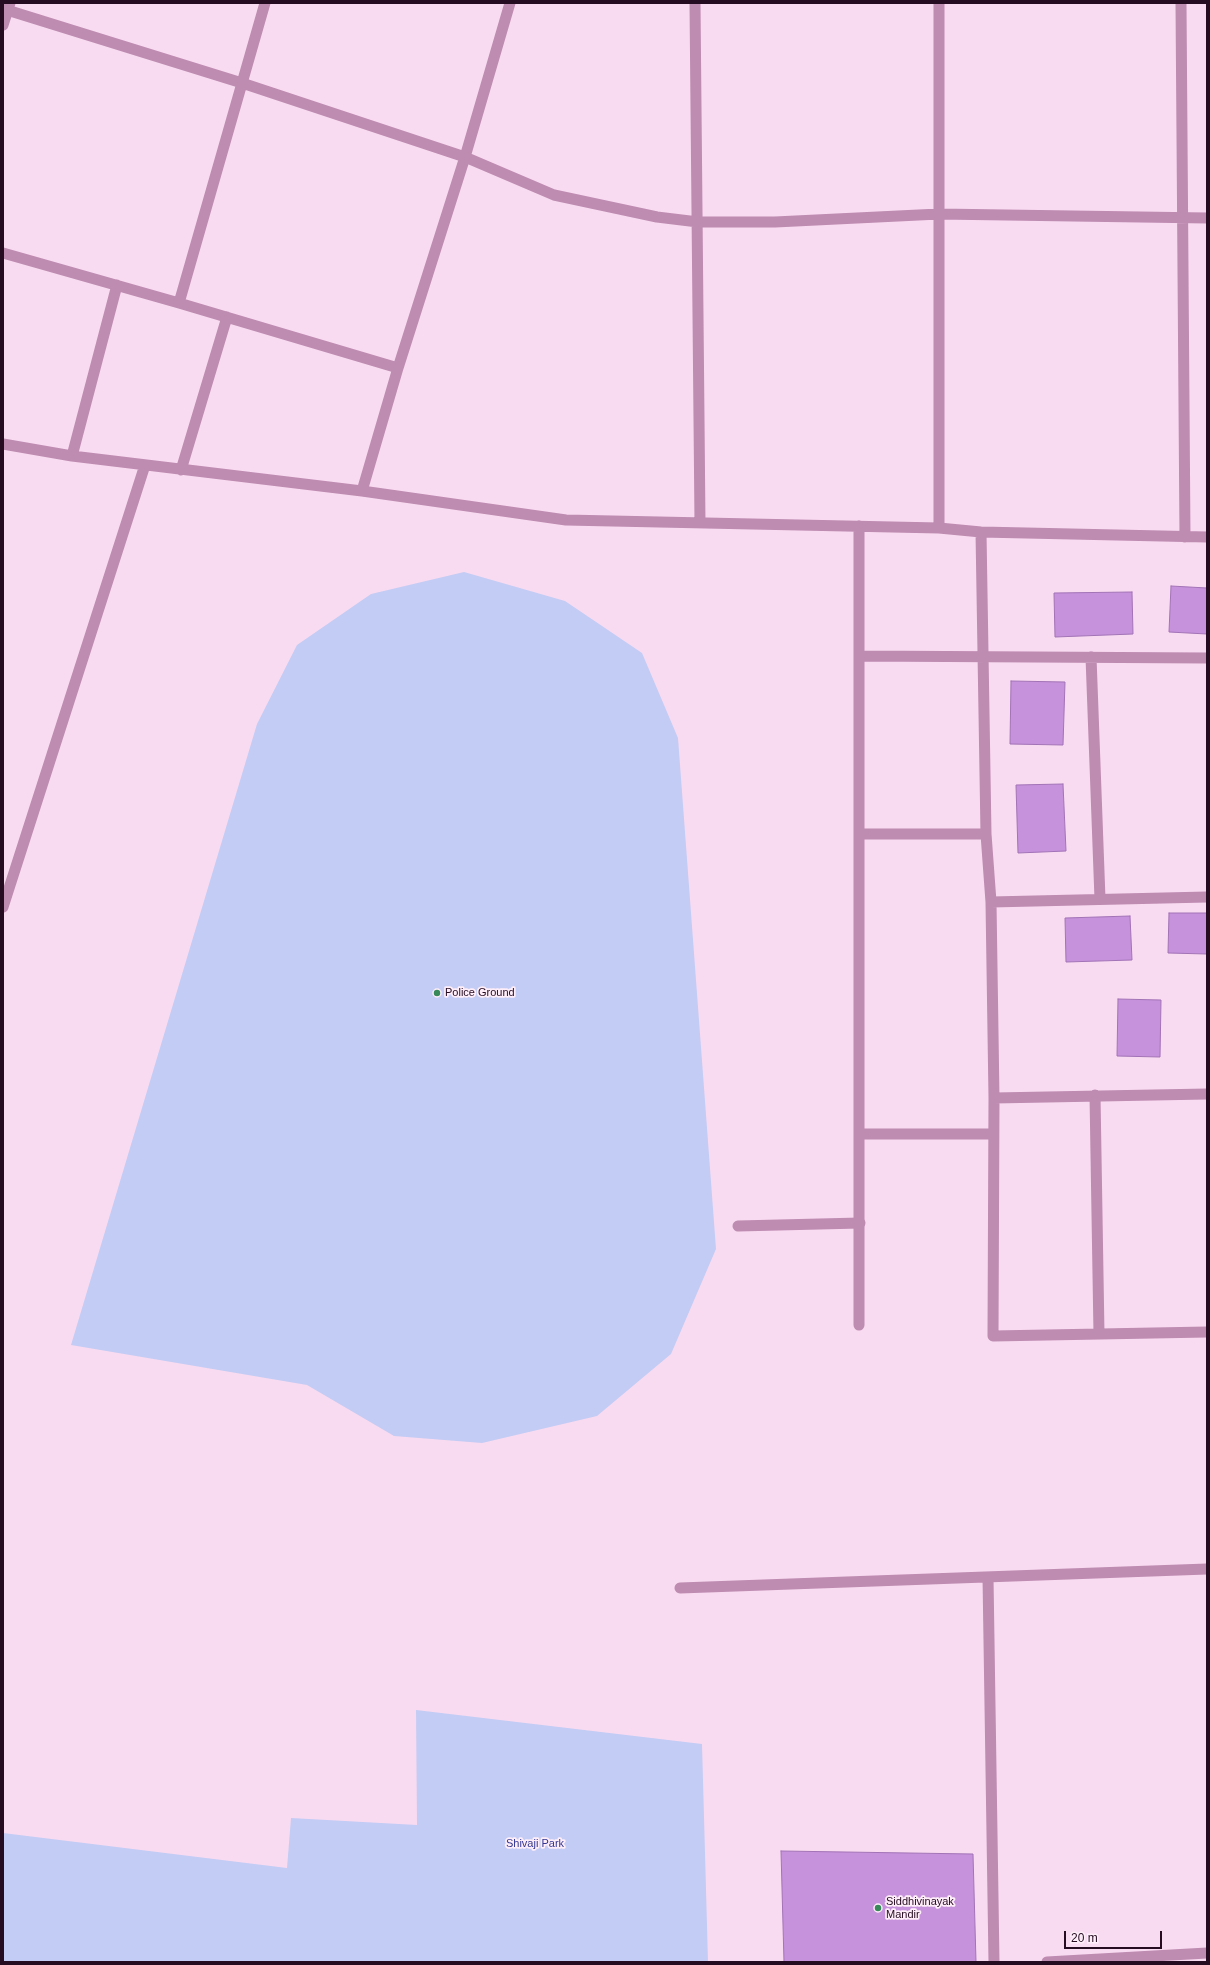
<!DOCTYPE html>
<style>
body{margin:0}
#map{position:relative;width:1210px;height:1965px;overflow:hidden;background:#f9dbf1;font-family:Helvetica,sans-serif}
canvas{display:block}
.frame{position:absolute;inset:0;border:4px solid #260c21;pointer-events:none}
.scale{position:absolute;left:1064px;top:1931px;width:98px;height:18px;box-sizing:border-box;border:2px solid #260c21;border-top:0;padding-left:5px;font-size:12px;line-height:14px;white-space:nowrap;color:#260c21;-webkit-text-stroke:3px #fdeef9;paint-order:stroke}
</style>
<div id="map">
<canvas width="1210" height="1965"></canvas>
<div class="frame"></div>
<div class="scale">20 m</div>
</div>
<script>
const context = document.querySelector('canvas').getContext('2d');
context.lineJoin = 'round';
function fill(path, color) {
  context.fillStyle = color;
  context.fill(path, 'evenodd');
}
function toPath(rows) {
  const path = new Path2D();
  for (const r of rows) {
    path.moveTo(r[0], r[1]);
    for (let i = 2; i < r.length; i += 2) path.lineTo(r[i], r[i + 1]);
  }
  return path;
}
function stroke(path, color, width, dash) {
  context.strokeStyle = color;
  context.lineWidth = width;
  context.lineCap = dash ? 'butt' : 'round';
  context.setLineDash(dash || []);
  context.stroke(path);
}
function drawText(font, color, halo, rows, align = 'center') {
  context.font = font + ' Helvetica,sans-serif';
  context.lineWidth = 3.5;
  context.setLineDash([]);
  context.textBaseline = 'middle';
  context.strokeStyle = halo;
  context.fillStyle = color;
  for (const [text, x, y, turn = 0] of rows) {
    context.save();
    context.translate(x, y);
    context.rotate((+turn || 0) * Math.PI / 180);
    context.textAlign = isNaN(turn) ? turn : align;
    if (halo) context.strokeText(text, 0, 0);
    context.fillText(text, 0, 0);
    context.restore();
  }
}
fill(toPath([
 [464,572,565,601,642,653,678,738,716,1249,671,1354,597,1416,482,1443,394,1436,307,1385,71,1345,257,724,297,645,371,594],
 [416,1710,702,1744,708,1962,3,1962,3,1833,287,1868,291,1818,417,1825]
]), '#c3ccf4');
const building = toPath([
 [1171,586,1207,588,1207,634,1169,632,1171,586],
 [1132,592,1133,634,1055,637,1054,593,1132,592],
 [1011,681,1065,682,1063,745,1010,744,1011,681],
 [1063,784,1066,851,1018,853,1016,785,1063,784],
 [1169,913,1207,913,1207,954,1168,953,1169,913],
 [1130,916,1132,960,1066,962,1065,918,1130,916],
 [1118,999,1161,1000,1160,1057,1117,1056,1118,999],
 [781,1851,973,1854,976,1962,784,1962,781,1851]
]);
fill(building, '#c592db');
stroke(building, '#a273b6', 1);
stroke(toPath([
 [738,1226,860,1223]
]), '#be8bb1', 11);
stroke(toPath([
 [695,3,700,523],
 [1181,3,1185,537],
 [7,10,242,83,465,157,554,195,657,217,698,222,775,222,939,214,1207,218],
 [3,25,10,3],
 [3,253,179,303,398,368],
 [179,303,265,3],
 [3,444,72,456,362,491,566,520,939,528,981,532,1207,537],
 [72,456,117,285],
 [181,470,227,317],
 [362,491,398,368,465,157,510,3],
 [859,526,859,1325],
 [939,528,939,3],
 [981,532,986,834,991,902,994,1098,1207,1094],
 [859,656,1207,658],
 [1091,657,1100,899],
 [859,834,986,834],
 [991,902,1207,897],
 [3,907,145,465],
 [1095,1095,1099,1334],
 [994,1098,993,1336,1207,1332],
 [860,1134,993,1134],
 [988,1577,994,1962],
 [680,1588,1207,1569],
 [1047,1962,1207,1953]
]), '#be8bb1', 11);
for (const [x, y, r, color] of [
 [437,993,4,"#37895a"],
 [878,1908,4,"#37895a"]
]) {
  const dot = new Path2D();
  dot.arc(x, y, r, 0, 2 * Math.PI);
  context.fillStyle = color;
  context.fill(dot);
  stroke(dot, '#fdeef9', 1.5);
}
drawText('11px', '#260c21', '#fdeef9', [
 ["Police Ground",445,993],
 ["Siddhivinayak",886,1902],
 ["Mandir",886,1915]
], 'left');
drawText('11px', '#343893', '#fdeef9', [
 ["Shivaji Park",535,1844]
]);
</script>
